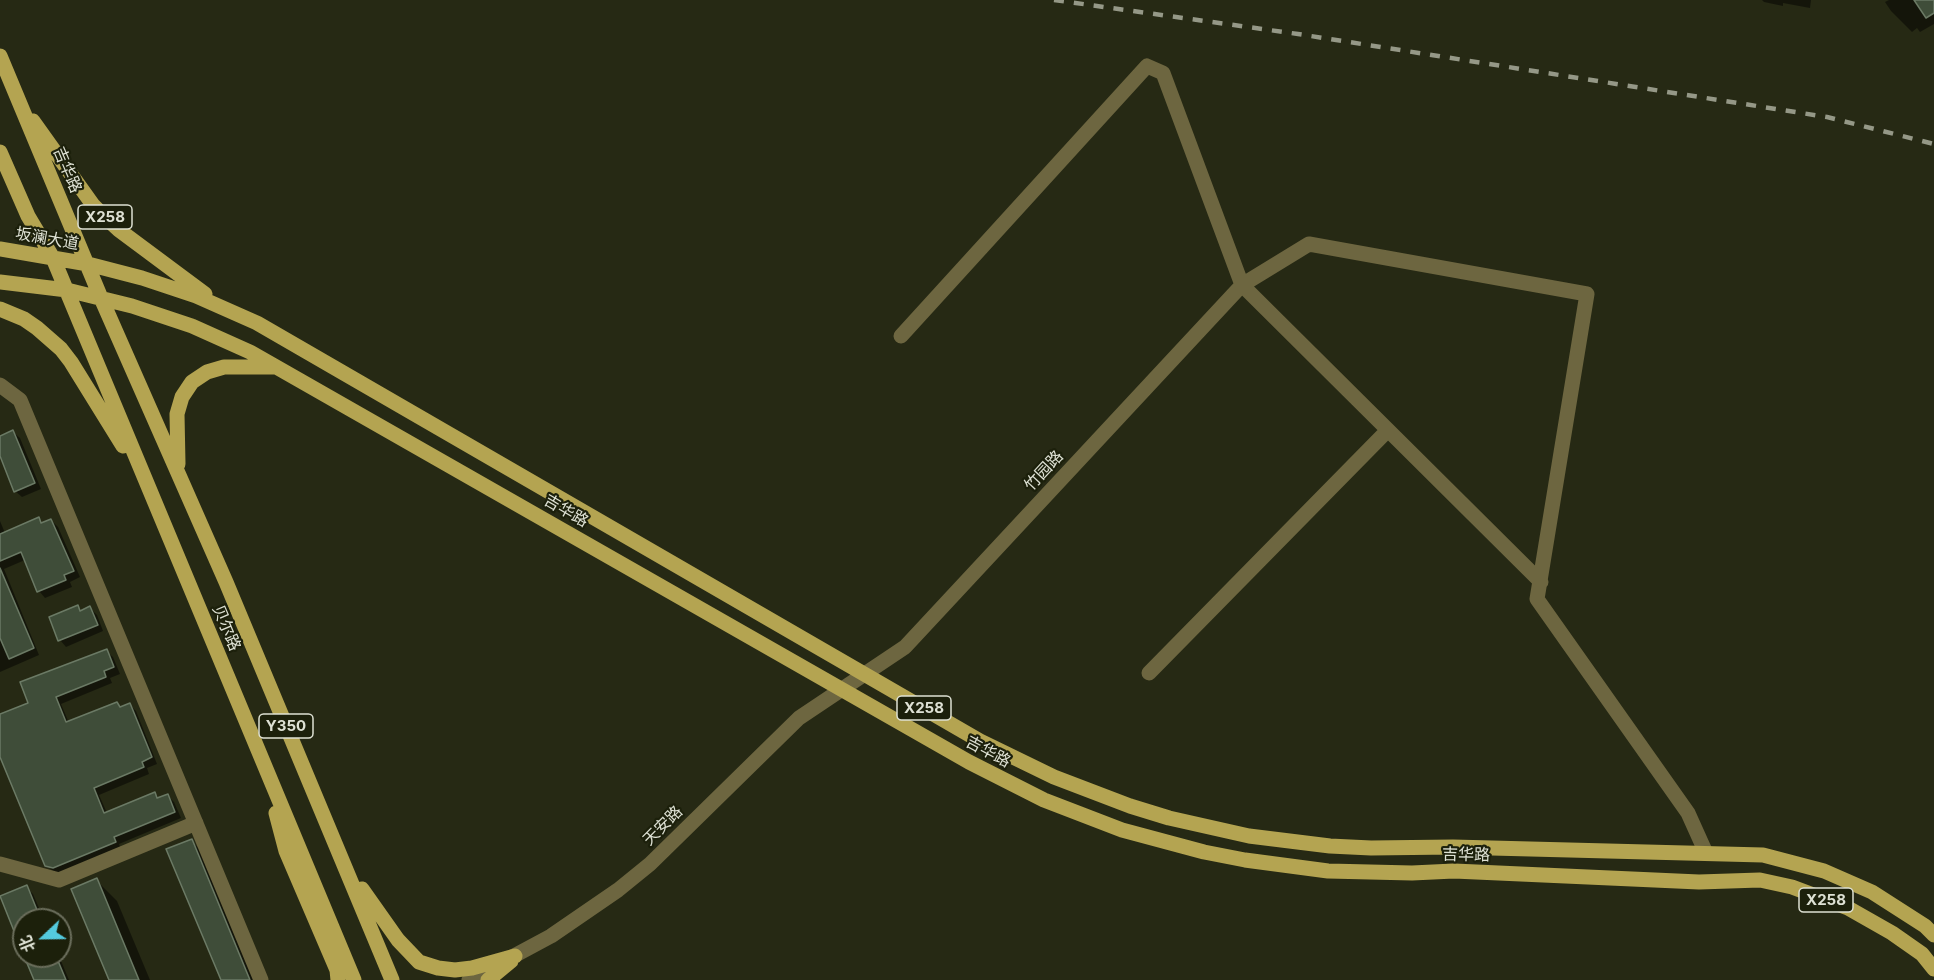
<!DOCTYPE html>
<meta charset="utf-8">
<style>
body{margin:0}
#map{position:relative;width:1934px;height:980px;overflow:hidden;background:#262914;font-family:Inter,"Noto Sans SC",sans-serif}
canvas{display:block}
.north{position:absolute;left:12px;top:908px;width:60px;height:60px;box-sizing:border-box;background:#1c200b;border:2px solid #6a6d5b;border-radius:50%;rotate:248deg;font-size:16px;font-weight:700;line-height:24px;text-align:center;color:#dee1d4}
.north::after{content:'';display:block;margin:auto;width:21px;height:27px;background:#54cade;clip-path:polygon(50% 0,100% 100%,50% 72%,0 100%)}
</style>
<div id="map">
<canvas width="1934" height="980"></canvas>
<div class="north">北</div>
</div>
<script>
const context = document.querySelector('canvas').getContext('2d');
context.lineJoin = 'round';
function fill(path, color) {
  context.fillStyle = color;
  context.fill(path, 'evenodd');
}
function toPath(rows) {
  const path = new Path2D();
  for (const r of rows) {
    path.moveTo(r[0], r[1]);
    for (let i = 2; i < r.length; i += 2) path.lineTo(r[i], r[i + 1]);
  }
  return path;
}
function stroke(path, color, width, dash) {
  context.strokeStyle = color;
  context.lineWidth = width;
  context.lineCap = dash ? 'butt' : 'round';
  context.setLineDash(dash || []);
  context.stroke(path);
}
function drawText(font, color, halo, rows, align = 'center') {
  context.font = font + ' Inter,"Noto Sans SC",sans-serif';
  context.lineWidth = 4.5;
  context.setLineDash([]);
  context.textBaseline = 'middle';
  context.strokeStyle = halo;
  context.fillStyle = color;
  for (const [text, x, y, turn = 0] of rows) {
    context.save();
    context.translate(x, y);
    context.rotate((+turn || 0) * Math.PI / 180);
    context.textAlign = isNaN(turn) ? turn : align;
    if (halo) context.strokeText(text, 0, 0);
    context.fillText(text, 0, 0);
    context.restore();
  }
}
fill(toPath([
 [1762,0,1811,0,1810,8,1783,3,1783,6,1764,2],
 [1889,0,1934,0,1934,24,1920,32,1917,28,1912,32,1891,11,1885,2],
 [13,432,20,438,41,489,22,497,15,491,0,453,0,437],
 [38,519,43,524,51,520,58,527,80,577,70,582,72,587,45,598,39,591,25,560,4,569,39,655,0,672,0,521,5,533],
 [77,607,82,612,90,608,97,615,103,631,66,647,60,640],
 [106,651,113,657,120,674,110,678,112,683,61,704,69,723,117,704,121,708,130,705,136,711,157,764,147,768,149,774,99,795,107,813,155,794,159,799,167,795,174,802,181,818,119,844,121,849,60,874,54,872,47,865,0,753,0,716,30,704],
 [191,841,212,861,261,980,222,980],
 [96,880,117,901,150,980,111,980],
 [26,887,33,894,44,920,24,920,24,953,1,897],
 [25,956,59,956,69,980,35,980]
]), '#0007');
const building = toPath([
 [1914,0,1934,0,1934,13,1926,18,1914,0],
 [13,430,35,483,14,492,0,456,0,436,13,430],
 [39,517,41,523,51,519,74,571,64,575,66,580,37,592,21,552,0,561,0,534,39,517],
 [0,568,34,648,9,659,0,638,0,568],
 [78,605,80,611,90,606,98,625,58,641,49,617,78,605],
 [107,649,114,667,104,671,106,677,56,697,66,722,117,702,120,707,130,703,152,757,142,762,144,767,94,788,104,813,155,792,157,798,168,794,175,812,114,837,116,842,53,868,45,866,0,757,0,714,28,703,20,682,107,649],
 [192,839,250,980,221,980,166,849,192,839],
 [97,878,139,980,109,980,71,889,97,878],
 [27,885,41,920,24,920,24,956,0,896,27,885],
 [24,956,56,956,66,980,34,980,24,956]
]);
fill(building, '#3f4d39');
stroke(building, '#6b7a65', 1.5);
stroke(toPath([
 [901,336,1147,66,1163,73,1242,285,1541,582],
 [0,385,20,400,261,980],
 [1149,673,1388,430],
 [0,864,59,880,196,823],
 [469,980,551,936,618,890,650,864,799,718,905,647,1242,285,1309,244,1587,294,1537,599,1688,813,1706,853]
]), '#6d6640', 15);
stroke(toPath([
 [0,56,101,298,226,582,392,980],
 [33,121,93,205,106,218,119,230,205,294],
 [0,152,28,216,53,258,354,980],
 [0,249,88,264,142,278,196,296,257,323,980,741,1054,777,1130,806,1169,818,1249,836,1330,846,1371,848,1453,847,1763,855,1824,871,1872,892,1925,926,1934,935],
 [0,282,67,290,132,306,192,326,250,352,969,762,1044,800,1122,830,1204,852,1245,860,1328,871,1412,873,1454,871,1699,882,1760,880,1792,887,1848,908,1892,933,1922,954,1934,969],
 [0,309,24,319,37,328,61,349,71,362,123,446],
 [178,464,177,414,182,397,192,382,207,372,224,367,276,367],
 [276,813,286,851,337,970,338,980],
 [362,889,398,940,419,962,438,968,455,970,472,968,515,956],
 [488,980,511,961]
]), '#b4a451', 15);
stroke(toPath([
 [1054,0,1298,34,1827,117,1934,144]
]), '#959887', 4.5, [10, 10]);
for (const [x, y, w] of [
 [105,217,54],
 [924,708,54],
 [286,726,54],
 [1826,900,54]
]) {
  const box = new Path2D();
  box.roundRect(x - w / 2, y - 12, w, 24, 4.5);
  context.fillStyle = '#1c200b';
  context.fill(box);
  stroke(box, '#dee1d4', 1.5);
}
drawText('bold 15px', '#dee1d4', null, [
 ["X258",105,217],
 ["X258",924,708],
 ["Y350",286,726],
 ["X258",1826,900]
]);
drawText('16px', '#dee1d4', '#1c200b', [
 ["吉华路",67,170,67],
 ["坂澜大道",47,239,10],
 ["竹园路",1044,471,-47],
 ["吉华路",566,511,30],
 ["贝尔路",226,628,67],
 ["吉华路",988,752,28],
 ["天安路",663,826,-45],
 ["吉华路",1466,855,1]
]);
</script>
